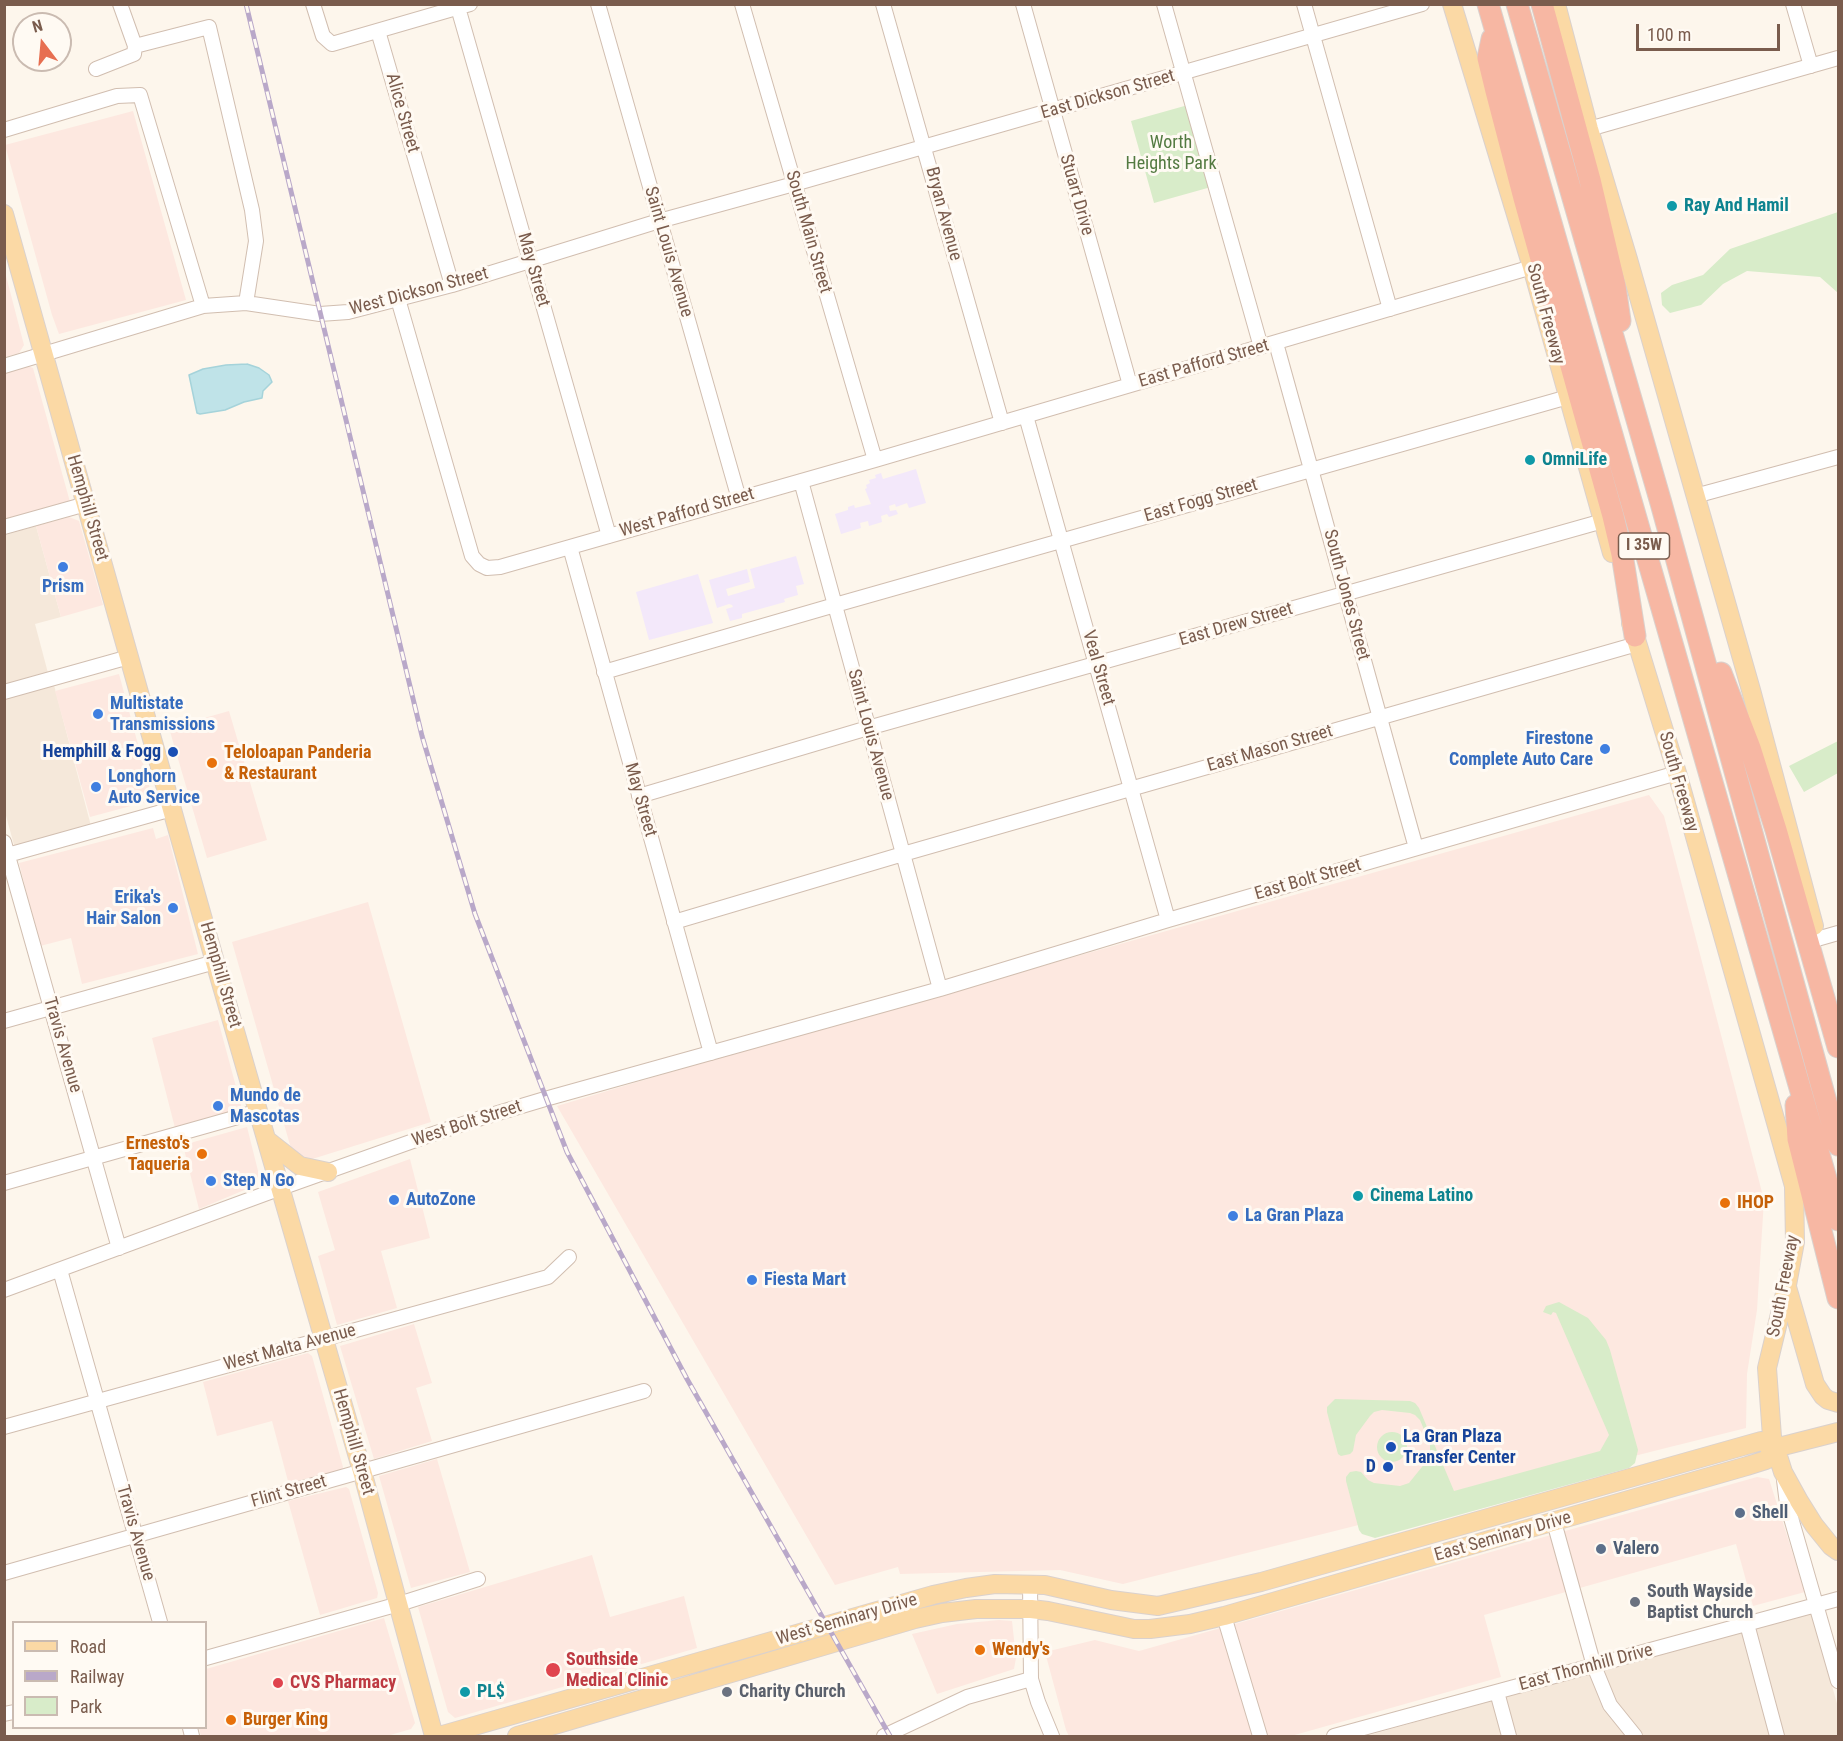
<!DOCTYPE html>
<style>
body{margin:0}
#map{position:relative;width:1843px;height:1741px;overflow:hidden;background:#fdf6ec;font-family:"Roboto Condensed",sans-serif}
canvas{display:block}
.frame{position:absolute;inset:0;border:6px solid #7a5c4d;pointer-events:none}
.legend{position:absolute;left:12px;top:1621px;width:195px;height:108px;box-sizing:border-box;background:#fffaf3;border:2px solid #cabbb1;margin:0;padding:8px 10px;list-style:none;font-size:18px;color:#7a5c4d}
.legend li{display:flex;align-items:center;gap:12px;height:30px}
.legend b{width:30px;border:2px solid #cabbb1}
.north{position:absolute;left:12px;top:12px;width:60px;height:60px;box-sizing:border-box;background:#fffaf3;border:2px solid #cabbb1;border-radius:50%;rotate:344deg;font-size:16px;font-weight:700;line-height:24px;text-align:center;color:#7a5c4d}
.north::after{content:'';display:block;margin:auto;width:21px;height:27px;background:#e76f51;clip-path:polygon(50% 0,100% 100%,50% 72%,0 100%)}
.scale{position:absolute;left:1636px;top:24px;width:144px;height:27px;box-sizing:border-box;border:3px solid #7a5c4d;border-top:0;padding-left:8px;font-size:18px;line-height:21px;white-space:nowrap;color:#7a5c4d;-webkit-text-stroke:4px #fffaf3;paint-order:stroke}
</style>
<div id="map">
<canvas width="1843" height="1741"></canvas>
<div class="frame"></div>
<ul class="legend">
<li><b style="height:8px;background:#fbd9a5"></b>Road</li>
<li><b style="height:8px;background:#b9a8c9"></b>Railway</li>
<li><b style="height:16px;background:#d8ecc9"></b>Park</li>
</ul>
<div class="north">N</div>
<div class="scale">100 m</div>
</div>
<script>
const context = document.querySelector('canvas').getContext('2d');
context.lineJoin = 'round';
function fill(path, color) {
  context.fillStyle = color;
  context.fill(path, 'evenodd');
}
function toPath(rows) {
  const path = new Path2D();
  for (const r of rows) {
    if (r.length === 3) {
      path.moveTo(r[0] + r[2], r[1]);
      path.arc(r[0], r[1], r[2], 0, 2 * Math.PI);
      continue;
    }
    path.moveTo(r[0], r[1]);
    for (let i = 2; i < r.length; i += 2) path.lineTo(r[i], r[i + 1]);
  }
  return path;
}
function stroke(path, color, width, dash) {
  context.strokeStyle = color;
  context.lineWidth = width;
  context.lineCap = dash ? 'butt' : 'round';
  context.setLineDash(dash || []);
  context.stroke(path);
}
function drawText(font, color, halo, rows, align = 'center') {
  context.font = font + ' "Roboto Condensed",sans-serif';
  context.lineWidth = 6;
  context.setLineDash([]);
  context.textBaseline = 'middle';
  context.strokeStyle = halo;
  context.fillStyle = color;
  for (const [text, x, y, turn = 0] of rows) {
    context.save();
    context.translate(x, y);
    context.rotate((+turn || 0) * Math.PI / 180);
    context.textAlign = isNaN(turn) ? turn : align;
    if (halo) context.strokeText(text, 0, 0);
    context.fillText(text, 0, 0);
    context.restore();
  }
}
fill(toPath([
 [36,526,61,617,35,624,48,673,5,686,5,535],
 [52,685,54,685,91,826,18,847,14,845,5,812,4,699],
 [1808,1612,1812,1615,1838,1707,1838,1736,1366,1736]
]), '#f5e8da');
fill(toPath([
 [133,111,186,300,59,334,52,315,5,145],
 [5,272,24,345,19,353,5,357],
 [26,365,33,368,70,502,5,522,5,371],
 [69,517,79,521,103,605,61,617,36,526],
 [119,674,153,800,90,817,55,691],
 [229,711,267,840,207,858,169,728],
 [1649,795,1664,816,1764,1200,1757,1310,1747,1374,1746,1428,1123,1584,1060,1570,900,1574,898,1567,835,1585,557,1106,751,1048],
 [153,828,156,839,168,835,198,954,82,984,71,938,40,946,19,863],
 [368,902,431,1122,309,1160,292,1152,232,942],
 [218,1020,242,1109,175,1128,152,1038],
 [247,1127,261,1183,199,1209,183,1145],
 [410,1159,430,1238,381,1251,397,1308,337,1325,318,1256,335,1250,318,1192],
 [414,1324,432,1383,416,1388,432,1441,374,1459,340,1346],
 [308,1353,312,1356,343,1467,342,1470,289,1485,272,1421,217,1436,203,1382],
 [437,1459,470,1572,411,1588,379,1476],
 [1757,1477,1769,1479,1805,1592,1753,1606,1736,1544,1484,1615,1501,1677,1291,1736,1069,1736,1066,1730,1045,1652,1095,1640,1139,1651],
 [346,1487,349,1489,378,1593,377,1598,320,1615,288,1501],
 [592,1555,610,1617,684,1596,697,1648,455,1718,448,1712,418,1607],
 [384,1618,415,1723,411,1729,387,1736,201,1736,199,1728,206,1728,206,1669],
 [999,1620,1012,1621,1016,1658,1014,1669,937,1694,912,1634,957,1624]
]), '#fde8e0');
fill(toPath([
 [916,469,926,503,909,508,907,503,896,507,895,504,889,506,890,511,896,510,898,514,889,517,887,514,881,516,882,522,869,526,868,521,860,523,861,528,841,534,835,514,848,510,848,507,854,505,855,508,871,504,865,489,867,488,866,485,870,483,869,480,876,478,875,475,881,473,883,479],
 [796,556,804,584,796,586,798,595,784,599,785,602,742,614,742,618,730,621,726,609,733,607,732,605,729,604,717,608,709,580,747,569,750,582,726,589,728,596,755,588,750,569],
 [698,574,713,623,649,640,636,592]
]), '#f3e8fa');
fill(toPath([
 [1188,105,1211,187,1154,203,1131,121],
 [1838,212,1838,293,1820,277,1747,271,1723,284,1701,305,1670,313,1662,305,1661,293,1672,285,1703,275,1730,249],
 [1838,741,1838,773,1804,792,1789,766],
 [1559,1302,1588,1318,1606,1340,1610,1350,1638,1450,1635,1463,1629,1468,1375,1538,1362,1534,1359,1530,1346,1481,1346,1477,1350,1472,1356,1471,1361,1472,1368,1480,1374,1483,1400,1486,1409,1483,1430,1457,1430,1444,1420,1420,1415,1415,1410,1413,1382,1410,1374,1412,1370,1416,1356,1435,1353,1451,1350,1454,1341,1456,1338,1454,1327,1412,1327,1407,1335,1399,1410,1401,1415,1403,1419,1408,1454,1491,1600,1451,1609,1435,1556,1313,1553,1312,1551,1315,1543,1312,1546,1306],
 [1392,1447,15]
]), '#d8ecc9');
const water = toPath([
 [247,364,259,368,269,375,272,382,263,391,262,398,244,402,225,410,200,414,197,413,189,375,203,369,226,365,247,364]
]);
fill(water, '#bfe3e8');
stroke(water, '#a5d3da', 1.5);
const minor = toPath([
 [313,4,323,36,332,44,470,4],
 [457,4,609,536],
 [598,4,739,499],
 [742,4,875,460],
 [883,4,1002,423],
 [1023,4,1130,385],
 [1164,4,1261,347],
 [1304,4,1390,309],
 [1793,4,1811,66],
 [378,31,452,285],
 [135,46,209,27,252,210,256,241,246,303],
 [96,69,134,54,135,46,120,4],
 [1589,129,1838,58],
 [4,130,117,96,140,95,203,306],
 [398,299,472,556,479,564,487,568,500,567,875,460,1532,267],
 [1276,343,1416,848],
 [4,366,203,306,246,303,320,314,348,312,398,299,452,285,659,221,794,184,1422,4],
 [1026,416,1168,920],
 [801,481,940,989],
 [1695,496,1838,457],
 [4,527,86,504],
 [570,547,711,1053],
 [604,672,835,605,1568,397],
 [4,692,129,657],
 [639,796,868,728,1603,521],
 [4,842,119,1248],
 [4,856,172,809],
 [674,922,903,854,1637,644],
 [1817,939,1838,933],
 [4,1021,215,962],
 [4,1183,259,1111],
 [60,1270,160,1622],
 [4,1290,281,1188,430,1135,478,1119,545,1099,940,989,1168,920,1677,773],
 [4,1427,548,1277,569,1257],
 [1784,1480,1787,1504,1838,1681],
 [1554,1522,1594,1666,1610,1705,1635,1736],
 [4,1573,644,1391],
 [1030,1583,1031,1679,1038,1702,1052,1736],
 [1224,1616,1260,1736],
 [1747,1624,1777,1736],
 [206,1658,399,1604,478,1579],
 [1497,1692,1509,1736],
 [4,1714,14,1712],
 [190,1728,192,1736],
 [884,1736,967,1697,1031,1679],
 [1334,1736,1838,1599]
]);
const major = toPath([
 [1452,4,1532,267,1612,553],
 [1556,4,1589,129,1628,259,1751,690,1814,926],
 [4,214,215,962,362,1471,434,1736],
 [1631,623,1677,773,1794,1186,1795,1242,1787,1285,1767,1368,1772,1437,1783,1472,1799,1501,1814,1525,1831,1546,1838,1551],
 [267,1140,300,1166,328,1172],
 [1787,1287,1815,1384,1823,1396,1828,1400,1838,1403],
 [439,1736,933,1595,966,1588,995,1584,1045,1585,1111,1600,1158,1606,1261,1582,1761,1441,1775,1448],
 [517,1736,915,1619,942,1613,976,1609,1031,1609,1048,1611,1134,1629,1150,1629,1190,1624,1224,1616,1747,1466,1766,1460,1775,1448,1838,1432]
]);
const highway = toPath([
 [1488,4,1838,1220],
 [1517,4,1661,503,1838,1145],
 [1542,4,1590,180,1615,286,1620,321],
 [1492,39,1488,58,1496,91,1524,198,1613,516,1622,554,1635,636],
 [1721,673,1750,748,1776,830,1838,1047],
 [1796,1105,1798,1139,1838,1298]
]);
stroke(minor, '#d1beb0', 16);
stroke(major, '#dad1cd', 20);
stroke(highway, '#dad1cd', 23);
stroke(minor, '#fff', 14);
stroke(major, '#fbd9a5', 18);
stroke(highway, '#f7b7a3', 21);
const rail = toPath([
 [246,4,422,736,475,914,567,1152,687,1379,890,1736]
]);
stroke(rail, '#b9a8c9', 5);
stroke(rail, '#fffaf3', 3, [9]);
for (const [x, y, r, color] of [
 [1672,206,6,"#0f9aa8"],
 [1530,460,6,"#0f9aa8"],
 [63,567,6,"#3f7fe0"],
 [98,714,6,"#3f7fe0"],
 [1605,749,6,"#3f7fe0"],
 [173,752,6,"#1a4fb4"],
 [212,763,6,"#e8710a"],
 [96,787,6,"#3f7fe0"],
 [173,908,6,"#3f7fe0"],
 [218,1106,6,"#3f7fe0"],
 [202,1154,6,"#e8710a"],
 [211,1181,6,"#3f7fe0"],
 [1358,1196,6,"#0f9aa8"],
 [394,1200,6,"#3f7fe0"],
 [1725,1203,6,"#e8710a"],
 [1233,1216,6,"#3f7fe0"],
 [752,1280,6,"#3f7fe0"],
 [1391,1447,6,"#1a4fb4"],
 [1388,1467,6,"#1a4fb4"],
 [1740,1513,6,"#5c6f8a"],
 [1601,1549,6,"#5c6f8a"],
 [1635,1602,6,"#6b7280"],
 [980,1650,6,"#e8710a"],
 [553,1670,8,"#e0444e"],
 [278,1683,6,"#e0444e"],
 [465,1692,6,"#0f9aa8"],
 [727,1692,6,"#6b7280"],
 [231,1720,6,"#e8710a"]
]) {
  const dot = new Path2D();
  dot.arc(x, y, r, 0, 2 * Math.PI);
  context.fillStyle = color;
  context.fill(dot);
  stroke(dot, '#fffaf3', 2);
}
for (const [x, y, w] of [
 [1644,546,51]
]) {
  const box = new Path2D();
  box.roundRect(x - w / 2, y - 13, w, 26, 4.5);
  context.fillStyle = '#fffaf3';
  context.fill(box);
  stroke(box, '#7a5c4d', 1.5);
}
drawText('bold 16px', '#7a5c4d', null, [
 ["I 35W",1644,546]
]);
drawText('18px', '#7a5c4d', '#fffaf3', [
 ["East Dickson Street",1108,95,-16],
 ["Alice Street",402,113,74],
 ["Stuart Drive",1076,195,74],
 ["Bryan Avenue",943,214,75],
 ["South Main Street",808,232,74],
 ["Saint Louis Avenue",668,252,74],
 ["May Street",533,270,74],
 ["West Dickson Street",419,292,-15],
 ["South Freeway",1545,314,75],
 ["East Pafford Street",1204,364,-16],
 ["East Fogg Street",1201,501,-16],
 ["Hemphill Street",87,508,74],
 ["West Pafford Street",687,513,-16],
 ["South Jones Street",1346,595,75],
 ["East Drew Street",1236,625,-16],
 ["Veal Street",1098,668,74],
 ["Saint Louis Avenue",870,735,75],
 ["East Mason Street",1270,749,-16],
 ["South Freeway",1678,782,74],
 ["May Street",640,800,74],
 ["East Bolt Street",1308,880,-16],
 ["Hemphill Street",220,975,74],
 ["Travis Avenue",62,1045,74],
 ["West Bolt Street",467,1124,-18],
 ["South Freeway",1784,1286,-79],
 ["West Malta Avenue",290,1348,-15],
 ["Hemphill Street",353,1442,74],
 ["Flint Street",289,1492,-16],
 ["Travis Avenue",135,1533,74],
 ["East Seminary Drive",1503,1537,-16],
 ["West Seminary Drive",847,1620,-16],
 ["East Thornhill Drive",1586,1668,-15]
]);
drawText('18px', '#537a41', '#fffaf3', [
 ["Worth",1171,143],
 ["Heights Park",1171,164]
]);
drawText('bold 18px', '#0d838f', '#fffaf3', [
 ["Ray And Hamil",1684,206],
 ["OmniLife",1542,460],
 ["Cinema Latino",1370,1196],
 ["PL$",477,1692]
], 'left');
drawText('bold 18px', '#366cbe', '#fffaf3', [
 ["Prism",63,587,"center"],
 ["Multistate",110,704],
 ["Transmissions",110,725],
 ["Firestone",1593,739,"right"],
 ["Complete Auto Care",1593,760,"right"],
 ["Longhorn",108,777],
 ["Auto Service",108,798],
 ["Erika's",161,898,"right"],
 ["Hair Salon",161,919,"right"],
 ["Mundo de",230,1096],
 ["Mascotas",230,1117],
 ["Step N Go",223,1181],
 ["AutoZone",406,1200],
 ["La Gran Plaza",1245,1216],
 ["Fiesta Mart",764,1280]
], 'left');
drawText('bold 18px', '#164399', '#fffaf3', [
 ["Hemphill & Fogg",161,752],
 ["La Gran Plaza",1403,1437,"left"],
 ["Transfer Center",1403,1458,"left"],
 ["D",1376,1467]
], 'right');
drawText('bold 18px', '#c56008', '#fffaf3', [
 ["Teloloapan Panderia",224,753],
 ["& Restaurant",224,774],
 ["Ernesto's",190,1144,"right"],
 ["Taqueria",190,1165,"right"],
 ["IHOP",1737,1203],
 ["Wendy's",992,1650],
 ["Burger King",243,1720]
], 'left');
drawText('bold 18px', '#4e5e75', '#fffaf3', [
 ["Shell",1752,1513],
 ["Valero",1613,1549]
], 'left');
drawText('bold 18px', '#5b616d', '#fffaf3', [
 ["South Wayside",1647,1592],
 ["Baptist Church",1647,1613],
 ["Charity Church",739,1692]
], 'left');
drawText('bold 18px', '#be3a42', '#fffaf3', [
 ["Southside",566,1660],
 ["Medical Clinic",566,1681],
 ["CVS Pharmacy",290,1683]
], 'left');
</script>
